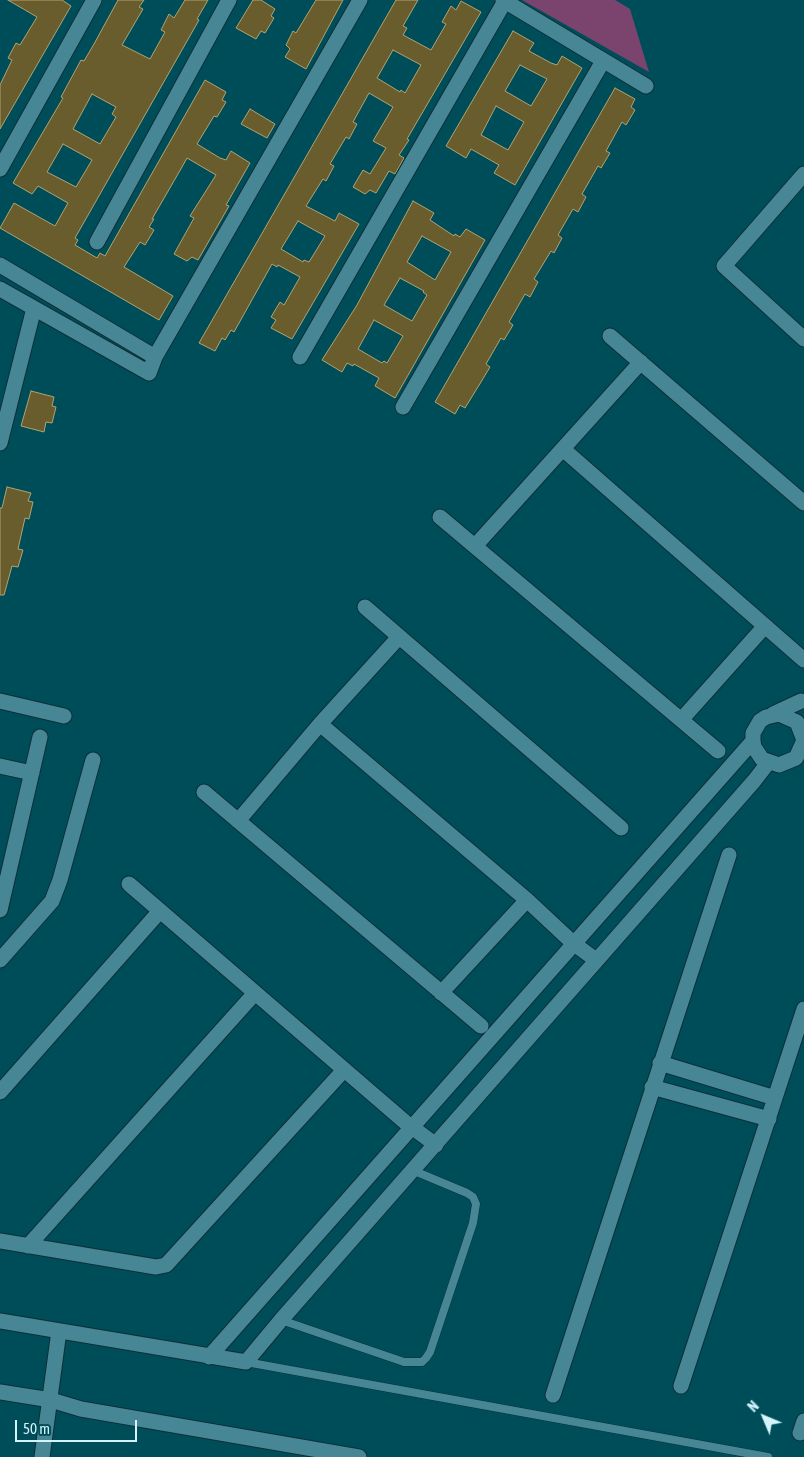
<!DOCTYPE html>
<style>
body{margin:0}
#map{position:relative;width:804px;height:1457px;overflow:hidden;background:#004d5a;font-family:"Asap Condensed",sans-serif}
canvas{display:block}
.north{position:absolute;left:739px;top:1392px;width:50px;height:50px;-webkit-text-stroke:4px #004d5a;paint-order:stroke;rotate:315deg;font-size:14px;font-weight:700;line-height:20px;text-align:center;color:#d4f3fb}
.north::after{content:'';display:block;margin:auto;width:18px;height:22px;background:#d4f3fb;clip-path:polygon(50% 0,100% 100%,50% 72%,0 100%)}
.scale{position:absolute;left:15px;top:1420px;width:122px;height:22px;box-sizing:border-box;border:2px solid #d4f3fb;border-top:0;padding-left:6px;font-size:15px;line-height:18px;white-space:nowrap;color:#d4f3fb;-webkit-text-stroke:4px #004d5a;paint-order:stroke}
</style>
<div id="map">
<canvas width="804" height="1457"></canvas>
<div class="north">N</div>
<div class="scale">50 m</div>
</div>
<script>
const context = document.querySelector('canvas').getContext('2d');
context.lineJoin = 'round';
function fill(path, color) {
  context.fillStyle = color;
  context.fill(path, 'evenodd');
}
function toPath(rows) {
  const path = new Path2D();
  for (const r of rows) {
    path.moveTo(r[0], r[1]);
    for (let i = 2; i < r.length; i += 2) path.lineTo(r[i], r[i + 1]);
  }
  return path;
}
function stroke(path, color, width, dash) {
  context.strokeStyle = color;
  context.lineWidth = width;
  context.lineCap = dash ? 'butt' : 'round';
  context.setLineDash(dash || []);
  context.stroke(path);
}
fill(toPath([
 [522,0,615,0,630,9,649,72]
]), '#7a446f');
const building = toPath([
 [8,0,62,0,71,6,0,129,0,85,12,60,8,58,16,43,20,45,37,17,8,0],
 [118,0,144,0,139,7,143,9,122,45,150,59,165,32,161,30,169,14,174,18,185,0,208,0,197,19,199,20,75,238,78,240,75,245,97,258,100,253,105,256,205,80,226,92,222,100,226,102,217,117,214,116,197,144,220,158,226,160,231,151,250,163,226,205,229,206,198,260,192,257,187,261,174,254,194,218,190,216,216,175,187,158,182,167,152,219,154,219,149,227,154,230,145,245,140,242,124,267,173,296,159,320,0,228,14,203,55,226,68,203,38,186,32,194,13,183,63,98,61,97,81,60,84,61,94,44,118,0],
 [92,94,116,107,112,114,116,117,100,144,73,129,92,94],
 [63,144,92,160,76,187,47,172,63,144],
 [253,0,261,0,275,9,271,16,274,18,265,33,261,31,256,39,236,28,253,0],
 [316,0,343,0,306,69,285,57,290,49,286,45,293,31,296,33,316,0],
 [396,0,418,0,403,26,407,28,403,35,431,50,446,24,442,22,451,6,456,10,461,1,481,12,407,139,409,140,399,155,404,158,395,174,389,171,376,193,370,190,365,194,353,187,363,170,370,174,386,148,373,141,393,107,369,93,353,122,357,124,349,139,346,137,330,164,334,166,326,181,323,179,306,206,335,221,339,213,359,224,292,339,271,328,276,320,271,317,280,302,284,305,300,277,278,265,277,267,272,264,234,332,231,330,225,340,222,338,215,351,199,343,396,0],
 [393,50,421,65,405,93,401,90,400,92,377,78,393,50],
 [298,221,325,236,309,262,304,260,303,262,281,249,298,221],
 [513,31,534,43,529,51,551,63,557,65,562,56,582,68,515,185,494,173,499,165,471,149,466,158,446,146,513,31],
 [520,65,547,79,531,106,505,91,520,65],
 [496,106,524,122,508,150,481,135,496,106],
 [615,88,635,99,631,107,635,110,626,125,622,122,606,151,610,153,601,168,598,166,582,194,586,197,578,212,573,209,558,235,562,238,554,253,551,251,534,279,538,282,530,297,525,294,509,322,513,325,504,340,501,338,486,364,490,367,481,382,465,408,460,405,455,414,435,402,615,88],
 [250,109,275,124,267,138,241,124,250,109],
 [413,201,434,213,430,220,454,236,455,234,460,237,466,229,485,240,395,398,375,386,379,378,354,364,353,366,347,363,342,372,322,360,357,305,413,201],
 [422,236,451,252,435,280,407,262,422,236],
 [400,278,424,291,423,292,427,295,412,321,384,305,400,278],
 [374,320,403,336,387,363,384,361,382,363,358,349,374,320],
 [31,391,54,397,52,406,56,407,52,423,46,422,44,432,21,426,31,391],
 [7,487,31,493,28,501,33,502,29,519,25,518,18,549,23,550,18,567,12,566,4,595,0,595,0,508,2,508,7,487]
]);
fill(building, '#6a5d2d');
stroke(building, '#b0a371', 1);
const lane = toPath([
 [281,1320,404,1362,422,1362,426,1358,430,1352,473,1223,476,1204,473,1197,467,1193,412,1170],
 [246,1362,768,1457]
]);
const street = toPath([
 [503,0,646,86],
 [0,169,94,0],
 [804,174,724,266,804,339],
 [97,242,229,0],
 [0,265,155,357],
 [0,289,149,373,155,357,360,0],
 [610,336,804,503],
 [300,357,505,1],
 [403,407,603,61],
 [0,443,34,308],
 [564,450,804,660],
 [440,517,718,751],
 [475,546,641,362],
 [365,607,621,828],
 [0,701,64,716],
 [773,714,801,701],
 [681,720,765,626],
 [320,724,527,900,573,943,596,960],
 [804,740,797,722,779,714,766,717,760,721,753,733,753,741,754,747,762,759,779,765,796,758,804,740],
 [0,766,32,773],
 [204,792,481,1026],
 [238,821,320,724,399,637],
 [129,884,405,1122,436,1145],
 [0,910,40,737],
 [0,960,52,901,60,880,93,760],
 [441,993,527,900],
 [660,1063,775,1098],
 [652,1087,769,1119],
 [0,1092,160,911],
 [0,1241,156,1267,166,1265,344,1070],
 [28,1246,255,993],
 [0,1321,246,1362,281,1320,754,781,768,763],
 [209,1357,753,741],
 [681,1386,804,1009],
 [0,1392,51,1400,81,1409,359,1457],
 [553,1395,729,855],
 [800,1433,804,1421],
 [42,1457,59,1331]
]);
stroke(lane, '#0d2f37', 9);
stroke(street, '#0d2f37', 17);
stroke(lane, '#478695', 8);
stroke(street, '#478695', 15);
</script>
